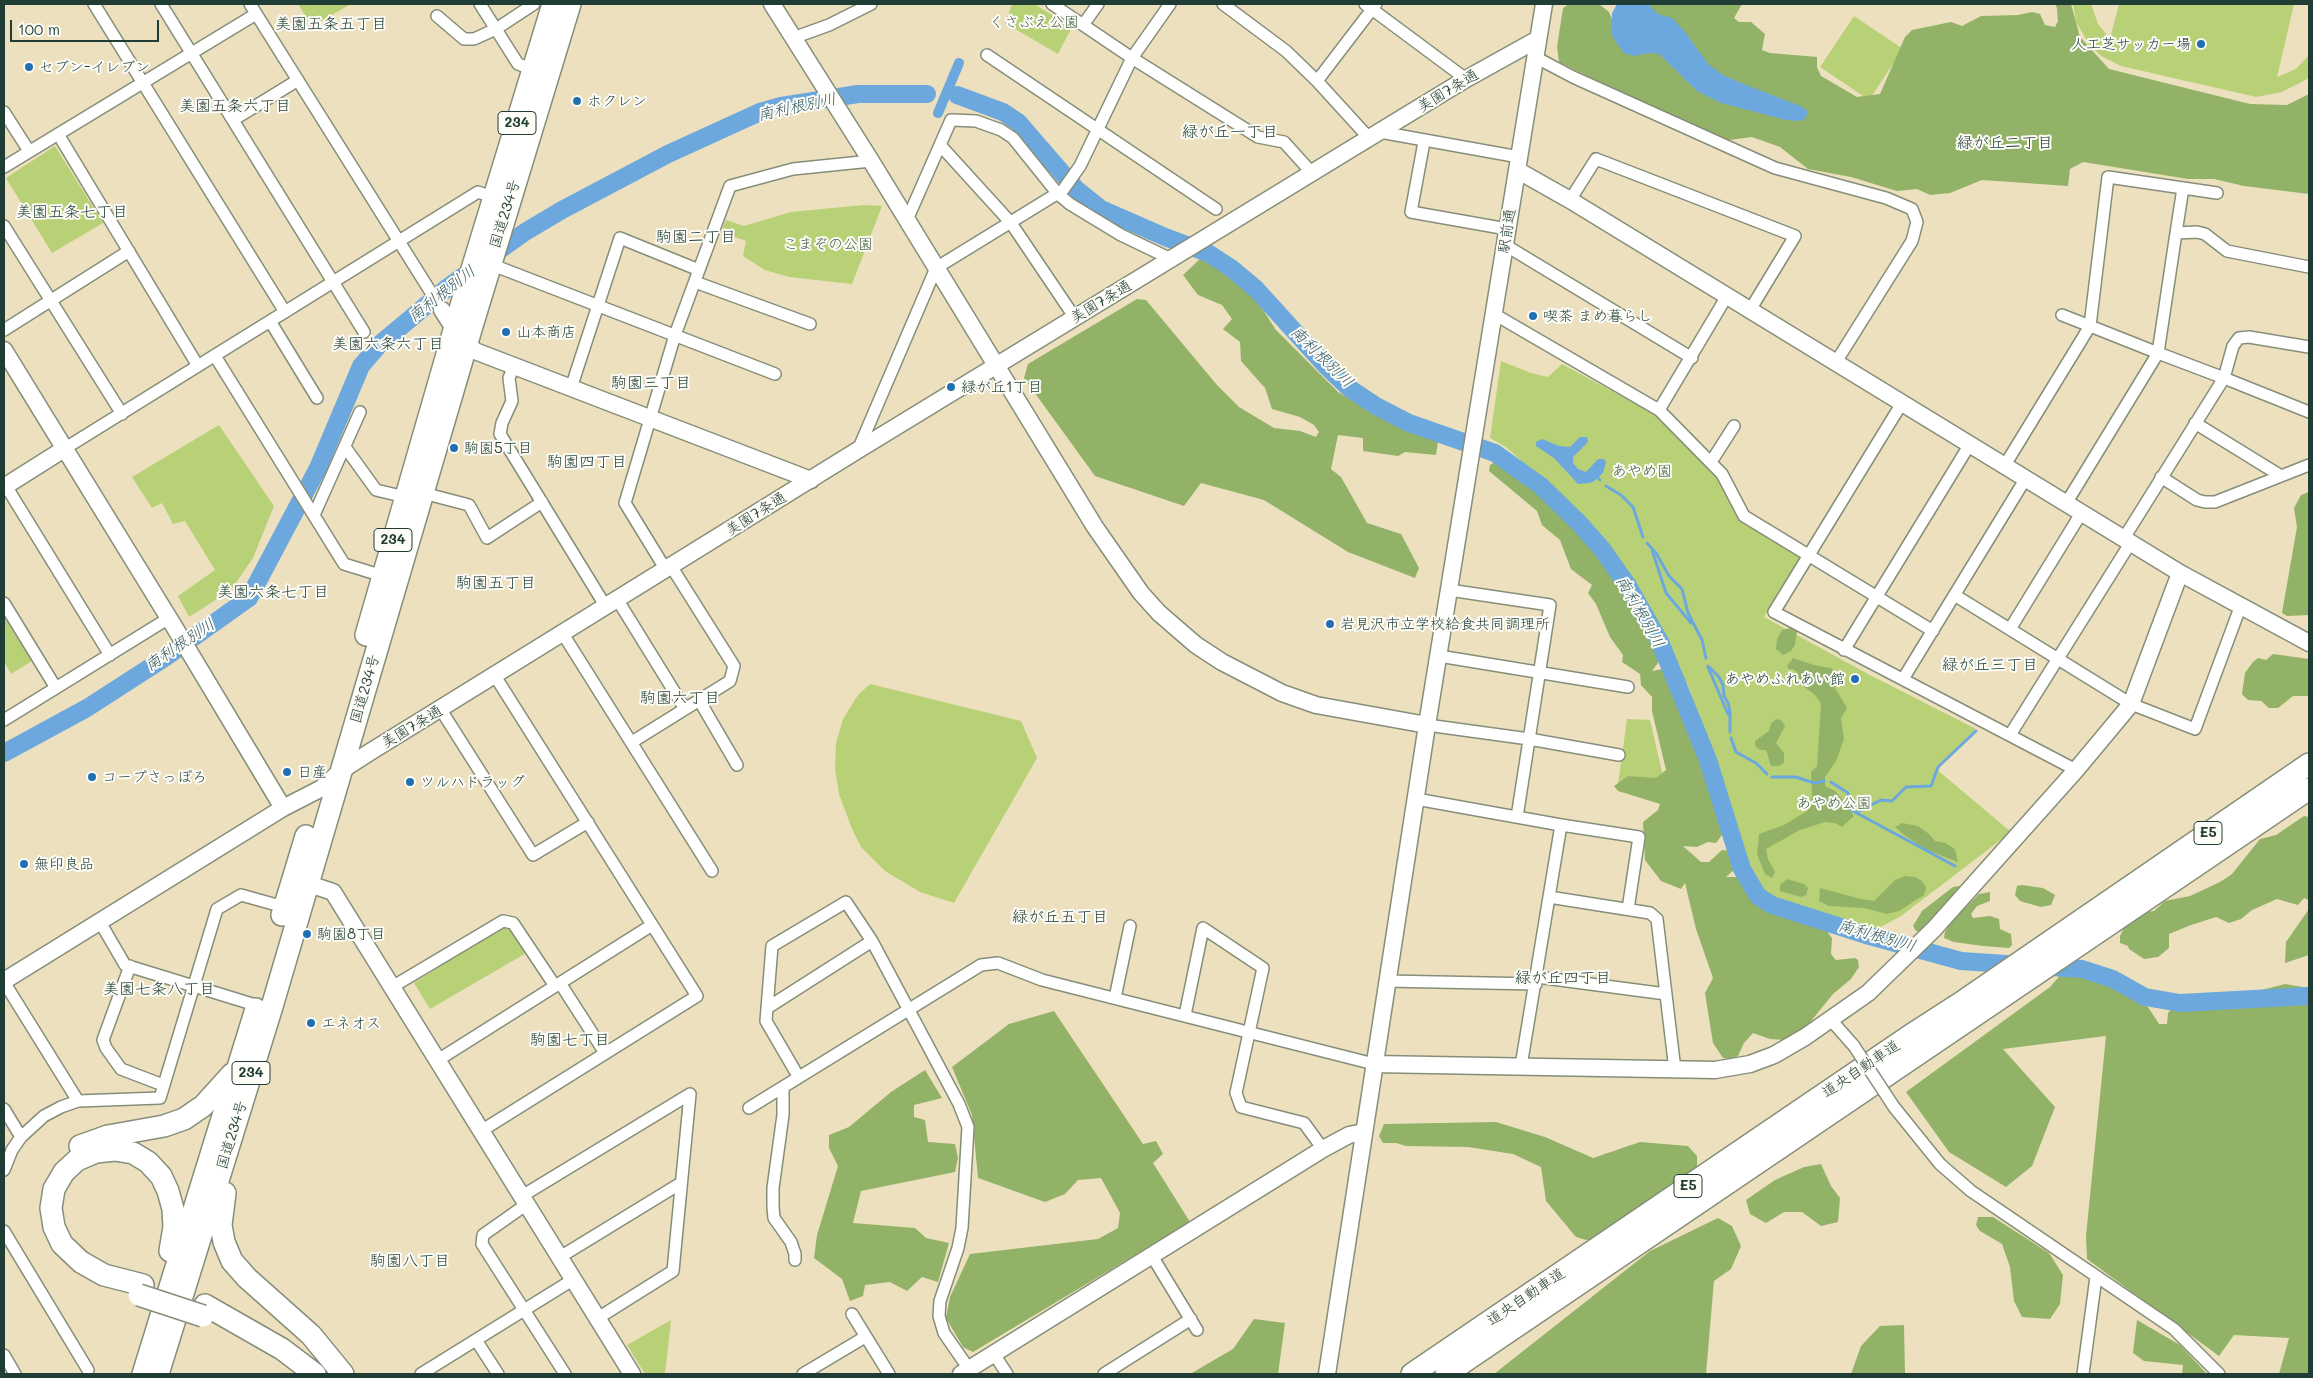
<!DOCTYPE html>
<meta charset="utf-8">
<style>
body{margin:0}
#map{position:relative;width:2313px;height:1378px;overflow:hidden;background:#ece0be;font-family:Mali,sans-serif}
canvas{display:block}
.frame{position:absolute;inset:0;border:5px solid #1f3d34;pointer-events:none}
.scale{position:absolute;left:10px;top:20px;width:149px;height:22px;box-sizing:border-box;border:2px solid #1f3d34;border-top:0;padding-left:6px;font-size:15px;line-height:18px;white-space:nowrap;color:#1f3d34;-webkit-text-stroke:4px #fdfcf7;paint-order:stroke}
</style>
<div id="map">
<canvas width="2313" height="1378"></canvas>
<div class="frame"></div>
<div class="scale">100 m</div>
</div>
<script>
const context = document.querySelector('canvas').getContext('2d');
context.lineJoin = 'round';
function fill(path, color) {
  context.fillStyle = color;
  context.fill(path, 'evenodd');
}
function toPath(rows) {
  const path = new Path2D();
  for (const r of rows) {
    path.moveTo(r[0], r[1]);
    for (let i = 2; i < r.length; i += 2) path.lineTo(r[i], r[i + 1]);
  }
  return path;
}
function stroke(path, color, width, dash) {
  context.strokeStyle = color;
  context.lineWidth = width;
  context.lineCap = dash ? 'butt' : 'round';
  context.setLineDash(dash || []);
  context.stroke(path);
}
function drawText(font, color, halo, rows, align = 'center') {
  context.font = font + ' Mali,"Klee One",sans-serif';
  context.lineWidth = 4;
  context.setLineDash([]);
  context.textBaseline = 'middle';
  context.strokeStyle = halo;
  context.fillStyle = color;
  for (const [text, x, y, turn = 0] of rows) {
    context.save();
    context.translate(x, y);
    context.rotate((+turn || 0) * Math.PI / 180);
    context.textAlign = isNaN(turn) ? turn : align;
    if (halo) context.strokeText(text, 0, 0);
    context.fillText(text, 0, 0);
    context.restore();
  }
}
fill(toPath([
 [298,4,351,4,312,26],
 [1012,4,1034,4,1072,27,1058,54,1005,23],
 [2073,4,2091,4,2098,24,2110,39,2119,4,2294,4,2277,77,2296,69,2309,55,2309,78,2282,92,2256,97,2121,66,2101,56,2089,44,2076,22],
 [1854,16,1903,49,1869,100,1820,67],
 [55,146,103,223,52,253,6,178],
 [864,205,882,206,852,284,789,277,765,270,743,256,746,241,721,232,726,220,744,226,791,212],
 [1501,361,1531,373,1548,377,1562,364,1656,415,1719,475,1742,519,1801,555,1764,617,1868,674,1976,729,1935,768,2011,832,1901,916,1873,931,1776,900,1761,890,1748,872,1733,841,1721,785,1689,688,1666,640,1637,590,1590,524,1506,447,1490,438],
 [219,425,274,506,253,558,231,590,189,617,178,596,215,570,185,521,173,524,162,503,152,508,132,477],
 [4,614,32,661,11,674,4,661],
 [870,684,1021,721,1037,758,954,903,920,892,885,871,861,847,852,829,839,794,835,769,836,743,843,719,858,695],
 [1627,719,1650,720,1666,789,1618,784],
 [512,926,528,952,430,1009,414,983,501,927],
 [671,1320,665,1374,645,1374,627,1345]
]), '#b9d176');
fill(toPath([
 [1569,4,1599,4,1609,12,1618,34,1650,50,1720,78,1643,4,1742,4,1734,18,1739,22,1751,22,1765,34,1762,50,1770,53,1817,57,1817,67,1821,76,1857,97,1880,94,1905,37,1912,30,1951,22,1962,26,1981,16,2018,15,2032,12,2040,14,2045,25,2055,27,2058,21,2057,8,2055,4,2071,4,2080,37,2109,69,2250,104,2287,105,2309,94,2309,194,2244,186,2214,179,2188,179,2083,162,2070,169,2068,186,1982,180,1950,193,1930,195,1917,189,1897,191,1851,177,1808,169,1780,147,1752,137,1722,141,1559,62,1557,47,1563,8],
 [1202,257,1250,290,1276,330,1338,392,1396,426,1438,442,1436,455,1405,452,1398,456,1363,451,1363,438,1338,435,1331,469,1341,477,1367,523,1401,534,1419,568,1415,578,1348,552,1264,500,1201,483,1184,506,1095,476,1024,378,1028,364,1137,299,1146,300,1217,385,1239,407,1274,428,1300,431,1316,437,1319,432,1314,425,1300,417,1272,409,1265,388,1241,361,1240,342,1223,329,1232,319,1222,305,1198,295,1183,275],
 [1499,459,1535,478,1610,545,1635,581,1665,646,1658,663,1652,671,1663,669,1676,671,1685,678,1697,720,1692,744,1716,797,1722,835,1716,843,1708,842,1697,847,1683,846,1701,862,1709,862,1722,850,1731,851,1735,869,1726,877,1736,877,1744,881,1750,896,1771,912,1823,926,1832,938,1831,954,1836,960,1855,958,1858,960,1859,967,1851,979,1833,994,1807,1026,1786,1040,1770,1039,1753,1033,1744,1043,1738,1056,1730,1059,1723,1058,1713,1043,1705,993,1713,978,1696,929,1685,883,1681,889,1661,881,1645,860,1643,822,1658,810,1660,804,1618,791,1614,786,1628,776,1656,778,1666,770,1652,711,1652,697,1641,685,1640,674,1622,662,1623,655,1610,637,1596,604,1588,593,1592,585,1571,569,1560,540,1542,525,1537,511,1489,471,1490,465],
 [2309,492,2309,615,2287,616,2282,613,2297,527,2294,508,2301,495],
 [1791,628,1797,631,1795,645,1791,651,1783,655,1776,649,1777,639,1782,630],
 [2273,654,2309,659,2309,696,2293,696,2278,708,2269,708,2261,701,2248,700,2242,694,2245,673,2253,662,2258,658,2266,660],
 [1793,658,1814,665,1831,668,1839,674,1835,688,1847,708,1841,718,1844,739,1836,761,1825,777,1825,786,1835,791,1843,800,1854,816,1842,827,1835,823,1825,822,1800,830,1766,849,1768,859,1775,872,1772,878,1765,874,1757,854,1759,834,1784,825,1807,811,1812,797,1811,772,1817,766,1821,704,1815,695,1802,685,1797,672,1793,669,1789,669,1787,666],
 [1777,719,1782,721,1785,726,1776,743,1784,753,1784,763,1779,766,1771,766,1766,750,1760,750,1755,746,1755,741,1769,731,1771,723],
 [2304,816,2309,817,2309,900,2304,898,2298,905,2277,899,2252,910,2241,919,2229,923,2216,917,2191,925,2169,934,2169,948,2158,957,2144,959,2129,949,2128,946,2120,943,2120,936,2125,926,2144,912,2154,911,2165,901,2190,896,2220,882,2232,874,2260,839,2276,835],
 [1902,823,1918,826,1929,834,1935,841,1945,843,1955,849,1958,862,1924,849,1903,834,1895,827],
 [1905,876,1915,877,1922,881,1926,888,1924,895,1899,911,1887,914,1864,908,1829,906,1819,901,1820,888,1861,899,1874,901,1895,880],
 [1787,879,1804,884,1808,888,1806,895,1801,897,1780,891,1780,885],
 [2022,885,2043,888,2055,895,2051,905,2041,907,2020,901,2015,895,2017,886],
 [1959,886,1962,890,1921,932,1916,931,1913,926,1922,911,1953,887],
 [1990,892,1990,901,1977,906,1971,914,1973,918,1990,916,1999,919,2000,929,2011,934,2012,945,2009,948,1983,946,1954,942,1944,938,1945,932,1951,922,1979,894],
 [2309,909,2309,955,2285,963,2286,942],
 [2070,971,2084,971,2118,985,2124,994,2148,1007,2159,1024,2167,1024,2168,1013,2174,1006,2190,999,2205,1007,2216,998,2233,992,2250,993,2285,984,2309,988,2309,1374,2279,1374,2289,1338,2234,1335,2219,1356,2087,1259,2086,1236,2106,1036,2003,1049,2055,1107,2032,1166,2006,1187,1949,1152,1906,1092,2050,987,2062,973],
 [1054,1011,1143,1144,1156,1141,1163,1154,1153,1163,1190,1222,973,1352,963,1347,946,1318,950,1297,970,1254,1098,1239,1118,1228,1120,1213,1101,1178,1078,1180,1065,1194,1045,1202,978,1178,972,1115,952,1067,1009,1024],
 [925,1070,942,1098,914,1105,914,1117,925,1120,928,1142,955,1144,958,1158,955,1172,861,1191,853,1223,915,1228,926,1238,949,1243,938,1282,922,1277,907,1291,890,1282,865,1285,863,1296,850,1301,842,1279,814,1258,817,1235,838,1166,829,1148,829,1135,849,1127,891,1092],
 [1496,1122,1545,1137,1593,1158,1640,1142,1688,1146,1697,1156,1697,1170,1590,1241,1576,1237,1546,1201,1541,1167,1513,1154,1468,1147,1406,1146,1396,1143,1383,1143,1379,1136,1384,1124],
 [1821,1164,1831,1186,1840,1198,1838,1222,1821,1226,1802,1212,1784,1212,1766,1223,1750,1214,1746,1200,1775,1180,1804,1167],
 [1978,1217,1993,1217,2049,1253,2063,1275,2060,1304,2050,1319,2022,1317,2014,1301,2010,1267,2002,1244,1980,1231,1976,1225],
 [1718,1218,1732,1226,1741,1246,1731,1269,1714,1281,1706,1374,1494,1374,1650,1251],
 [1254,1319,1285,1323,1278,1374,1190,1374,1233,1349],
 [2137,1320,2180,1345,2207,1374,2182,1374,2183,1365,2144,1361,2133,1353],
 [1904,1325,1905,1374,1851,1374,1861,1346,1880,1326]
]), '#92b367');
fill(toPath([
 [1617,4,1648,4,1658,14,1672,18,1686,33,1708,64,1723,75,1746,85,1803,107,1808,112,1805,119,1798,121,1786,120,1721,103,1697,91,1659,54,1649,53,1634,56,1624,53,1615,41,1611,32,1612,13],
 [1580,437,1587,437,1588,442,1573,457,1573,463,1578,469,1586,472,1598,459,1604,459,1606,462,1603,473,1593,482,1589,483,1578,484,1554,458,1536,446,1536,442,1542,439,1559,446,1570,447]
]), '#6ca8dd');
stroke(toPath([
 [1598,478,1600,480],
 [1606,486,1621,495,1633,507,1643,537],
 [1647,543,1656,553,1669,576,1682,589,1688,613,1702,640,1706,658],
 [1652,550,1666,593,1691,623],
 [1708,666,1719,677,1723,685,1724,696,1728,703,1730,712,1730,732],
 [1708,667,1728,714],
 [1731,738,1736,752,1756,763,1767,774],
 [1772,777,1796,777,1814,783,1824,781],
 [1831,782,1848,793,1849,807,1853,811,1955,866],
 [1857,812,1881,800,1892,801,1906,787,1931,786,1938,767,1976,731]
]), '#6ca8dd', 3);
stroke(toPath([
 [938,113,959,63]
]), '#6ca8dd', 10);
stroke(toPath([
 [957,95,1003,112,1018,122,1076,189,1101,209,1165,237,1208,253,1231,268,1256,289,1326,366,1349,388,1376,406,1409,423,1495,453,1541,486,1579,523,1602,549,1628,586,1660,642,1708,760,1742,869,1758,896,1772,905,1866,935,1961,961,2082,969,2113,979,2145,997,2180,1003,2309,996],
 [4,753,87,708,166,657,249,598,318,468,361,366,379,345,448,287,525,232,562,210,668,154,760,112,781,106,858,94,927,94]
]), '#6ca8dd', 18);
const street = toPath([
 [94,4,285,312],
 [161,4,364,332],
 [250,4,442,310],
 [480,4,518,64,537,71],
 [1052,4,1132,58,1258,137,1284,142,1312,173],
 [1223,4,1286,51,1317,81,1369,138],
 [1365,4,1466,79],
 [437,16,464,39,474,39,496,29,534,4],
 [1083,25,1098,4],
 [793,38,829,25,871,4],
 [987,55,1216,209],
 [1535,57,1573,77,1775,168,1886,198,1912,209,1917,222,1912,241,1836,362],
 [1317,81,1376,4],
 [4,112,29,151],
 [233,120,298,80],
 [1380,132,1519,157],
 [58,134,198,366],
 [1424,142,1411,212,1507,229],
 [940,145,1011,223,1075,318],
 [4,167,256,14],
 [2217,193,2183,188,2176,233,2197,232,2205,234,2227,251,2309,267],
 [1570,200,1596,159,1795,236,1750,310],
 [907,220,951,120,976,121,1001,130,1013,138,1058,194,1070,204,1121,235,1171,259],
 [4,226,122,414],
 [2176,233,2158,353,2090,326,2108,177,2183,188],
 [1505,245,1692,358],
 [490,264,775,374],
 [695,282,810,324],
 [1494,314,1659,410,1722,474,1744,516,1933,631],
 [270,321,317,398],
 [4,330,129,251],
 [2309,347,2249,337,2239,338,2233,346,2224,378,2309,412],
 [215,356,344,564,386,577],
 [514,366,509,378,512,401,502,423,500,434,606,607],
 [571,388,620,238,699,270],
 [1902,403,1774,612,2076,770],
 [1659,410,1727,296],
 [2195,423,2281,476],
 [345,447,376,490,405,497,423,493,469,505,487,538,542,502],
 [64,449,478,192,498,199],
 [858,450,936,268,1063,190,1080,166,1132,58,1170,4],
 [1711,462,1734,426],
 [2005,465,2090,326,2062,315],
 [2161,477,2197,500,2205,502,2215,502,2309,465],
 [6,486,110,655],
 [2067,502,2158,353,2224,378,2124,538],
 [314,515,360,412],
 [666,570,625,503,675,335,730,186,793,169,871,161],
 [1449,590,1550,605,1517,817],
 [1956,596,2131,704,2195,729,2241,605],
 [617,599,685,709],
 [4,603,56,688],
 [2010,629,2082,512],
 [563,634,712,871],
 [1844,650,1970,444],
 [1439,656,1628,687],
 [1903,679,2026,478],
 [699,700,737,765],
 [441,710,533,855,588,822],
 [4,720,169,618],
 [1427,725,1529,739,1619,755],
 [2010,735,2131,542],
 [632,742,730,681,734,666,671,566],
 [1416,799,1561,825,1549,897],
 [1561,825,1639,837,1628,909],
 [100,922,125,965,262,1007],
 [130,966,103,1040,106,1048,121,1069,163,1085],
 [1537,977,1666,994],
 [1387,981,1536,984],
 [4,982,78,1101],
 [560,983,605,1053],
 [392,987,503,921,513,923,555,986],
 [1115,998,1130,926],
 [767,1008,872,941],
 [1185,1015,1203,928,1263,968,1236,1093,1241,1107,1304,1123,1323,1149],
 [1831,1020,1854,1046],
 [438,1060,652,925],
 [1521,1066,1549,897,1650,913,1657,919,1675,1070],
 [798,1076,766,1021,772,946,846,902,872,941,959,1104,968,1127,962,1228,958,1248,940,1301,939,1316,944,1333,969,1369],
 [783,1088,783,1115,773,1188,773,1207,774,1218,791,1242,795,1254,795,1260],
 [1894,1107,1940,1164,1971,1191,2174,1329,2219,1374],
 [749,1108,981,965,998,963,1042,980,1374,1064],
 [4,1109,21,1137],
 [481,1131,697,996,495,676],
 [4,1170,12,1150,21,1137,44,1116,61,1107,78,1101,160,1098,217,909,241,895,284,907],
 [522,1196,690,1094],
 [527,1204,483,1235,482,1244,565,1374],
 [4,1231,88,1370],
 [1152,1256,1197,1330],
 [560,1257,681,1183],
 [852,1314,889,1374],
 [598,1318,673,1271,690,1094],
 [476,1340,498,1374],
 [994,1354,1007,1374],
 [4,1355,15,1374],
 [421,1374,574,1279],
 [803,1374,865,1337],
 [1104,1374,1191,1319],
 [2083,1374,2096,1277]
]);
const secondary = toPath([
 [772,4,871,161,1095,527,1141,593,1159,613,1196,645,1222,662,1282,693,1316,705,1427,725],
 [1517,170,1570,200,2180,573,2309,643],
 [442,310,455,330,475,351,811,480],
 [4,350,175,628,283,808],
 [4,487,64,449],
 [297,880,333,892,632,1374],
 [4,981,283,808,322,788,342,770,370,752,858,450,1369,138,1466,79,1538,39],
 [1374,1064,1715,1070,1750,1064,1774,1055,1805,1037,1868,993,1934,929,2076,770,2131,704,2180,573],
 [961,1374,1323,1149,1349,1135,1364,1132],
 [1327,1374,1427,725,1544,4]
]);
const highway = toPath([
 [366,635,465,292,553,4],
 [282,915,306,836],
 [80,1146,108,1136,164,1126,184,1119,203,1106,232,1074],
 [225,1193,221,1225,224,1242,232,1261,247,1278,311,1335,343,1374],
 [143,1285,104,1275,81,1262,62,1244,54,1227,51,1208,54,1189,64,1172,77,1160,96,1152,115,1150,133,1153,148,1162,161,1176,168,1191,173,1209,174,1227,170,1251],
 [205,1305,282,1349,315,1374],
 [143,1374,256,1009],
 [158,1374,271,1010,472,326,570,4],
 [1412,1374,1911,1035,1965,1000,2309,764],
 [1446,1374,2309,789]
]);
stroke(street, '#868e79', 14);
stroke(secondary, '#868e79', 19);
stroke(highway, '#868e79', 24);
stroke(street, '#fff', 11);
stroke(secondary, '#fff', 16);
stroke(highway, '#fff', 21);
const streetBridge = toPath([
 [1854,1046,1894,1107]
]);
const highwayBridge = toPath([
 [139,1295,203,1316]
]);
stroke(streetBridge, '#868e79', 14, []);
stroke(highwayBridge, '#868e79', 24, []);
stroke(streetBridge, '#fff', 11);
stroke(highwayBridge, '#fff', 21);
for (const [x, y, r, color] of [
 [2201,44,5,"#1f6fb2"],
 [29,67,5,"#1f6fb2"],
 [577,101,5,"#1f6fb2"],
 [1533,316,5,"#1f6fb2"],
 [506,332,5,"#1f6fb2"],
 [951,387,5,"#1f6fb2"],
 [454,448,5,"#1f6fb2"],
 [1330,624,5,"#1f6fb2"],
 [1855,679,5,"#1f6fb2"],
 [287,772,5,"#1f6fb2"],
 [92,777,5,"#1f6fb2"],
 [410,782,5,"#1f6fb2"],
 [24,864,5,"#1f6fb2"],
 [307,934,5,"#1f6fb2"],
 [311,1023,5,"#1f6fb2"]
]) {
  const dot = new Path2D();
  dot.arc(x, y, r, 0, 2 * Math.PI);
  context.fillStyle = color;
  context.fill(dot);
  stroke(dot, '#fdfcf7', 2);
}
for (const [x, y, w] of [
 [517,123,38],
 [393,540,38],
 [2208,833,28],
 [251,1073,38],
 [1688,1186,28]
]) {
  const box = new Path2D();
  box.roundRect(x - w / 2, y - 11.5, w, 23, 4);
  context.fillStyle = '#fdfcf7';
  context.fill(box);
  stroke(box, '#1f3d34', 1);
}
drawText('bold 14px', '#1f3d34', null, [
 ["234",517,123],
 ["234",393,540],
 ["E5",2208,833],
 ["234",251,1073],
 ["E5",1688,1186]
]);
drawText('15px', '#466244', '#fdfcf7', [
 ["くさぶえ公園",1034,22],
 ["こまぞの公園",828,244],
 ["あやめ園",1642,471],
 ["あやめ公園",1834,803]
]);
drawText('15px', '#1f3d34', '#fdfcf7', [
 ["人工芝サッカー場",2191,44,"right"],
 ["セブン-イレブン",39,67],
 ["ホクレン",587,101],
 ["喫茶 まめ暮らし",1543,316],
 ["山本商店",516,332],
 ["緑が丘1丁目",961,387],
 ["駒園5丁目",464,448],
 ["岩見沢市立学校給食共同調理所",1340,624],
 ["あやめふれあい館",1845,679,"right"],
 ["日産",297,772],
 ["コープさっぽろ",102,777],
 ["ツルハドラッグ",420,782],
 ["無印良品",34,864],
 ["駒園8丁目",317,934],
 ["エネオス",321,1023]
], 'left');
drawText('15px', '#1f3d34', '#fdfcf7', [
 ["美園7条通",1448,91,-31],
 ["国道234号",505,214,-73],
 ["駅前通",1507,231,-81],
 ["美園7条通",1101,302,-31],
 ["美園7条通",756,514,-32],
 ["国道234号",365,689,-74],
 ["美園7条通",412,727,-31],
 ["道央自動車道",1861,1069,-34],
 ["国道234号",232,1135,-73],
 ["道央自動車道",1526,1297,-34]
]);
drawText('16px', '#1f3d34', '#fdfcf7', [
 ["美園五条五丁目",331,24],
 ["美園五条六丁目",235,106],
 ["緑が丘一丁目",1230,132],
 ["緑が丘二丁目",2005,143],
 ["美園五条七丁目",72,212],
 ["駒園二丁目",696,237],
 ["美園六条六丁目",388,344],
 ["駒園三丁目",651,383],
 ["駒園四丁目",587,462],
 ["駒園五丁目",496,583],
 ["美園六条七丁目",273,592],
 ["緑が丘三丁目",1990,665],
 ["駒園六丁目",680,698],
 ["緑が丘五丁目",1060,917],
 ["緑が丘四丁目",1563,978],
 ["美園七条八丁目",159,989],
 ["駒園七丁目",570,1040],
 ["駒園八丁目",410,1261]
]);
drawText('italic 16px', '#365d67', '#fdfcf7', [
 ["南利根別川",797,107,-12],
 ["南利根別川",442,294,-38],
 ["南利根別川",1322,357,44],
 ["南利根別川",1640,612,60],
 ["南利根別川",180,645,-34],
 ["南利根別川",1877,936,16]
]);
</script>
